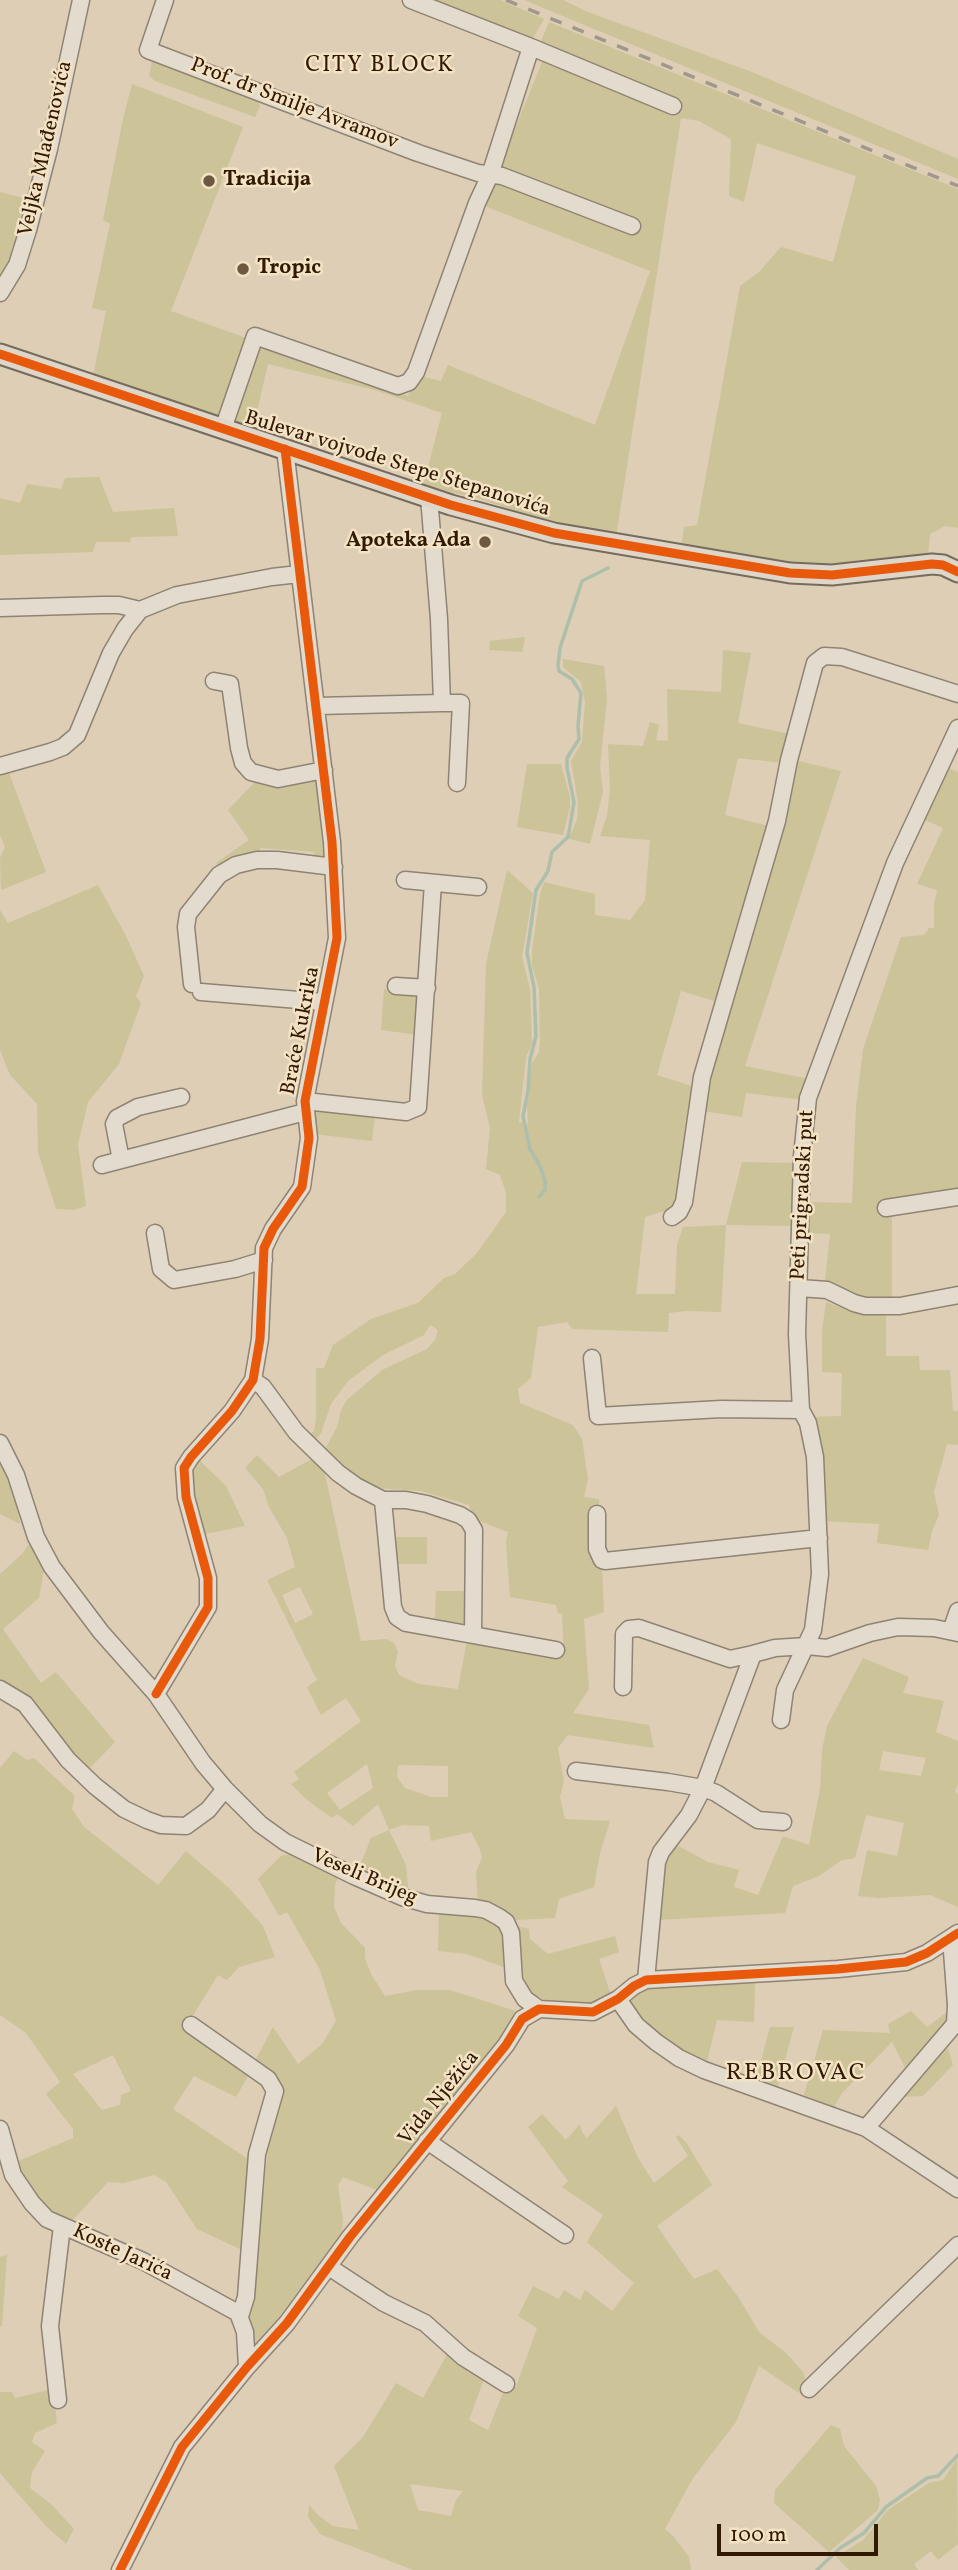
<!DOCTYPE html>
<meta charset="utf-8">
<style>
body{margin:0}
#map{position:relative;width:958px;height:2570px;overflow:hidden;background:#ddceb5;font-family:Vollkorn,serif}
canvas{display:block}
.scale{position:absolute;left:717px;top:2524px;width:161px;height:32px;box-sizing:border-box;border:4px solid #311904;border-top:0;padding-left:9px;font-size:21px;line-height:24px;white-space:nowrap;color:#311904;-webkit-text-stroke:5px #f3e2c4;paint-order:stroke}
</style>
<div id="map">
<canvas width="958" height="2570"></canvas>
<div class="scale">100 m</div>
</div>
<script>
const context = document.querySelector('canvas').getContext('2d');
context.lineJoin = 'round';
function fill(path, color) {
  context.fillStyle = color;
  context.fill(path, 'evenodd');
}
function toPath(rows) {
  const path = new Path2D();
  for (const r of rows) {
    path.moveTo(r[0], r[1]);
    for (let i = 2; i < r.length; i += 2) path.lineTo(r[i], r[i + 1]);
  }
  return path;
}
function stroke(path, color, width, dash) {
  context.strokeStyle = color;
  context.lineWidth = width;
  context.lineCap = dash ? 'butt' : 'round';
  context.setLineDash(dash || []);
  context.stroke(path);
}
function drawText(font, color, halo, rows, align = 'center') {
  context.font = font + ' Vollkorn,serif';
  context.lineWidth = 5;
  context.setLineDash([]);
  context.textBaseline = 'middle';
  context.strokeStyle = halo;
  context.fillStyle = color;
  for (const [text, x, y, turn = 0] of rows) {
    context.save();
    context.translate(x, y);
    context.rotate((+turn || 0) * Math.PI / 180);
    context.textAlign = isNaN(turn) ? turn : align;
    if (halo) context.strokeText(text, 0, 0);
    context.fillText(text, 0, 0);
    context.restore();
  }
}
fill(toPath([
 [433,0,500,0,544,19,533,38],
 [524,0,563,0,588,12,752,72,958,159,958,179],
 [549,22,958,189,958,528,945,526,930,534,928,555,847,564,786,563,681,549,684,527,697,525,740,286,759,272,781,247,833,262,856,176,757,143,744,202,729,196,731,139,699,121,681,118,616,537,515,511,477,498,423,486,442,413,375,390,268,364,253,428,93,376,106,311,92,308,110,224,103,220,123,119,132,84,243,127,171,311,408,396,417,375,441,381,448,365,595,425,650,271,487,207,485,202,547,50,539,46],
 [153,56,258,100,260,106,255,117,155,81,149,76],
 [0,192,31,200,24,234,0,285],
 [99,477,113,512,174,508,178,536,131,537,130,542,96,542,93,552,0,555,0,498,20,503,27,484,61,489,65,478],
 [525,637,522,652,489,650,490,641],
 [723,650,751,653,738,723,790,734,784,763,738,758,725,815,769,826,718,1002,681,991,657,1075,695,1087,678,1207,645,1217,636,1294,675,1294,677,1245,683,1227,726,1225,742,1162,797,1163,793,1226,726,1225,721,1312,686,1311,669,1313,668,1332,572,1329,567,1322,538,1327,531,1378,518,1389,520,1403,573,1425,582,1439,588,1479,584,1497,599,1499,604,1612,584,1619,589,1689,573,1713,649,1725,654,1748,568,1735,558,1748,564,1781,560,1797,565,1819,610,1821,600,1853,594,1887,559,1899,555,1918,517,1920,502,1917,478,1904,476,1872,482,1858,479,1847,471,1832,431,1841,429,1826,403,1825,389,1830,406,1865,409,1896,357,1873,371,1838,389,1830,378,1804,353,1826,337,1814,332,1818,307,1800,291,1784,299,1779,294,1772,361,1721,346,1698,321,1715,307,1687,317,1680,267,1580,295,1567,287,1538,269,1507,263,1489,245,1468,257,1455,279,1477,312,1459,324,1469,361,1641,386,1639,394,1643,398,1652,395,1666,399,1675,419,1684,458,1689,467,1640,564,1656,562,1614,558,1613,556,1605,510,1597,506,1542,508,1532,479,1521,472,1514,469,1505,421,1491,376,1488,360,1482,323,1453,337,1427,341,1410,347,1400,382,1370,427,1349,435,1340,438,1330,430,1325,424,1335,383,1355,348,1381,331,1404,321,1433,315,1441,308,1436,314,1431,316,1419,316,1368,324,1368,333,1345,371,1319,418,1303,444,1278,455,1274,477,1253,506,1212,506,1193,500,1175,486,1169,490,1128,482,1095,486,964,507,870,533,893,522,957,530,989,532,1044,526,1057,519,1122,528,1124,527,1107,532,1063,539,1052,540,1042,539,989,532,965,532,951,540,894,544,882,595,894,595,915,630,920,645,900,650,840,600,836,607,816,610,790,608,744,643,746,650,722,659,725,656,740,668,741,667,689,721,692],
 [300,1587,313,1614,295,1623,282,1595],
 [367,1764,373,1788,340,1810,327,1793],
 [398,1765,448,1766,448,1797,431,1797,405,1788,397,1777],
 [563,659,604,666,607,699,600,766,603,792,590,844,569,839,577,819,578,803,571,761,582,742,585,702,581,682,563,667],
 [794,760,841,771,745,1066,809,1079,804,1100,746,1093,742,1117,703,1111,705,1081],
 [527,764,561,764,570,797,570,807,563,835,517,827],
 [944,766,958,772,958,1190,882,1207,883,1216,892,1216,892,1302,867,1302,825,1282,830,1234,804,1233,804,1202,852,1203,856,1107,863,1049,901,937,924,935,929,928,934,928,934,904,937,890,917,884,943,828,918,817],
 [9,773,46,872,1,890,0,858,5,847,0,835,0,774],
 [316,777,327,851,322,860,314,860,314,852,260,848,259,856,221,868,216,863,249,840,228,810,255,782,266,785],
 [98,885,126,936,144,976,136,996,141,1003,119,1064,88,1102,78,1144,86,1206,74,1210,56,1209,38,1152,37,1104,10,1075,0,1050,0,910,8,923],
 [384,989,419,993,419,1035,381,1030],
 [312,1109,375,1114,372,1141,314,1134],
 [826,1302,840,1307,886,1310,886,1356,919,1356,920,1370,950,1370,953,1411,958,1411,958,1445,947,1444,934,1492,939,1515,932,1531,928,1550,877,1543,879,1524,822,1521,809,1417,841,1416,842,1373,822,1372,822,1331],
 [0,1455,12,1482,20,1524,0,1514],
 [196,1457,226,1486,245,1526,205,1534,188,1482],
 [392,1537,427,1537,427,1564,394,1564],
 [31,1541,44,1569,39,1598,3,1629,41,1683,56,1672,115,1742,87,1771,27,1699,0,1681,0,1574,23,1553],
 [436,1591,469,1591,469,1626,435,1625],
 [863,1658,909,1677,903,1693,944,1701,936,1732,958,1741,958,1784,955,1791,958,1795,958,1907,930,1895,879,1898,858,1896,867,1850,897,1856,904,1823,866,1815,855,1858,842,1860,819,1876,793,1886,785,1913,657,1920,660,1863,673,1843,708,1862,739,1870,734,1887,758,1895,783,1836,809,1845,820,1789,822,1750,827,1726],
 [883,1751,926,1758,921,1776,879,1770],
 [14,1751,27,1760,34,1758,75,1796,72,1809,84,1827,158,1885,186,1851,230,1889,263,1926,275,1957,239,1967,227,1980,218,1975,190,2020,251,2071,236,2097,194,2076,173,2109,251,2161,242,2250,197,2229,166,2182,154,2175,124,2183,108,2182,70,2223,50,2214,39,2205,14,2163,73,2138,73,2129,46,2094,60,2082,26,2033,0,2015,0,1768],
 [113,2055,131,2091,121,2095,120,2105,102,2110,73,2074],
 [293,1853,339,1876,335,1885,334,1907,341,1923,365,1948,365,1958,371,1974,385,1996,417,1990,450,1990,519,2012,507,2038,382,2192,343,2177,338,2185,343,2221,341,2244,262,2349,253,2346,249,2315,252,2303,268,2148,277,2099,254,2063,273,2027,298,2064,322,2044,336,2021,320,1970,287,1912,279,1916,258,1879,281,1856],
 [439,1909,473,1911,506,1927,509,1969,467,1954,438,1951],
 [516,1926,529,1929,530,1939,548,1954,615,1936,619,1952,599,1959,611,1995,594,2005,554,2004,531,1993,524,1986,514,1964],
 [755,1981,754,2022,717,2020,707,2062,684,2053,641,2023,627,2005,628,1995,652,1985],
 [951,2009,951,2020,909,2075,892,2042,842,2093,834,2107,804,2095,823,2030,890,2033,888,2024,911,2011,927,2027],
 [770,2027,794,2027,778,2086,756,2080],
 [946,2043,953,2065,923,2096,901,2097],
 [616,2106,638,2158,654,2183,688,2156,676,2137,679,2135,687,2144,712,2185,657,2226,694,2279,717,2269,739,2298,759,2332,786,2353,803,2372,806,2381,799,2393,759,2366,736,2422,693,2478,665,2529,674,2537,689,2557,691,2570,413,2570,320,2534,308,2517,309,2505,319,2516,333,2526,359,2530,334,2466,363,2437,396,2383,423,2398,450,2349,485,2376,469,2420,488,2430,505,2388,512,2385,516,2387,537,2328,518,2316,533,2286,559,2299,564,2290,580,2300,585,2290,612,2311,634,2283,587,2242,603,2215,562,2187,568,2181,528,2127,542,2114,566,2140,580,2124,582,2132,587,2138],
 [410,2484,462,2491,463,2491,456,2500,451,2516,418,2510],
 [7,2255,2,2326,0,2326,0,2257],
 [53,2389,57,2423,35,2433,32,2442,45,2451,32,2472,30,2488,51,2504,74,2529,66,2544,45,2525,0,2473,0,2392,12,2392,15,2398],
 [831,2425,840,2429,844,2446,876,2486,880,2500,878,2510,829,2552,774,2503,775,2490],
 [957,2459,958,2544,938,2560,931,2551,914,2564,918,2570,849,2570,836,2557,863,2540,888,2510,929,2483,943,2480]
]), '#ccc399');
stroke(toPath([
 [539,1197,545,1190,545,1181,540,1166,530,1149,523,1116,528,1091,530,1059,536,1036,534,987,527,953,536,890,548,871,552,852,568,837,570,826,574,802,567,768,567,758,579,739,578,726,581,693,572,679,559,671,558,665,560,648,582,581,608,568],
 [817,2570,840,2548,864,2533,886,2507,927,2478,938,2476,958,2455]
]), '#adbfab', 3.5);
const minor = toPath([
 [165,0,148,50,418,153,478,173,502,176,632,226],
 [411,0,531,47,673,106],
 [0,293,17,265,28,230,49,149,81,0],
 [223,429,255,336,398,386,409,382,416,372,477,203,490,175,531,47],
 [429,497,439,619,442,703,461,703,457,783],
 [0,608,102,605,119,605,140,610],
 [214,681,230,684,239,748,243,763,251,772,278,779,324,770],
 [317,706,442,703],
 [0,766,50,752,63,747,77,735,111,653,125,629,140,610,177,595,272,577,299,574],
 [405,880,478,887],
 [192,984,186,927,188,914,219,875,236,865,257,860,277,860,334,867],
 [396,986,427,988],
 [201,992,323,1002],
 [305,1101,406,1112,418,1107,433,883],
 [121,1160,114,1124,117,1118,138,1107,181,1097],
 [102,1165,305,1112],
 [886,1208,958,1197],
 [672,1217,679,1212,684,1202,702,1077,777,821,789,760,815,663,824,656,842,657,958,694],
 [155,1233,161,1269,174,1280,235,1269,264,1260],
 [800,1288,827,1290,854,1303,865,1306,900,1306,958,1295],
 [592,1358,598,1416,721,1409,801,1410],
 [253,1380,263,1387,296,1432,338,1473,356,1486,383,1500,406,1500,427,1504,460,1515,468,1520,474,1530,473,1635,406,1623,397,1617,393,1607,383,1500],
 [0,1443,16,1475,36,1537,52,1567,101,1632,156,1694,203,1763,225,1789,260,1824,285,1842,354,1876,402,1897,427,1904,475,1908,486,1910,499,1917,506,1922,511,1933,514,1981,525,1999,539,2009],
 [597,1514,597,1549,602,1560,605,1561,819,1538],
 [951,1631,958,1611],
 [473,1635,556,1650],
 [623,1687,624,1634,629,1629,639,1628,730,1659,753,1654],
 [0,1689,25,1704,68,1760,95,1786,124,1809,147,1820,161,1825,186,1826,208,1810,225,1789],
 [156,1694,208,1607,208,1578,186,1497,184,1468,191,1457,232,1411,253,1380,260,1339,264,1248,273,1229,302,1187,309,1138,305,1101,337,938,332,842,285,449],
 [781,1720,785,1690,813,1630,820,1574,815,1457,808,1423,801,1410,797,1334,802,1156,808,1098,895,863,958,728],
 [576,1771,668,1782,703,1788,716,1793,758,1820,783,1822],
 [646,1980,657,1862,661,1852,689,1815,703,1788,753,1654,775,1648,807,1646,827,1648,870,1633,898,1627,934,1628,958,1633],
 [618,1999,636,2025,656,2042,679,2058,704,2070,866,2128,958,2189],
 [191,2025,268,2079,275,2091,257,2154,246,2297,240,2316],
 [866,2128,955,2024,956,2005,951,1938],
 [0,2129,13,2175,32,2203,47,2219,143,2261,238,2313,245,2332,247,2367],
 [427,2141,565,2235],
 [329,2267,384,2303,425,2323,463,2357,506,2384],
 [809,2389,958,2245],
 [58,2400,50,2326,62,2226],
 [120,2570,182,2447,247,2367,287,2323,350,2237,506,2045,522,2019,539,2009,593,2012,618,1999,634,1986,646,1980,838,1969,906,1962,927,1953,958,1933]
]);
const major = toPath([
 [0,354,451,505,554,533,790,573,832,575,932,564,943,565,958,572]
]);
stroke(minor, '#8f8373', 19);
stroke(major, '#766b5c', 23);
stroke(minor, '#e3dcce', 16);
stroke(major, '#ded6c8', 19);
stroke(toPath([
 [506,0,958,186]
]), '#a1988d', 3.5, [12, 12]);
stroke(toPath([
 [0,354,451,505,554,533,790,573,832,575,932,564,943,565,958,572],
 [156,1694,208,1607,208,1578,186,1497,184,1468,191,1457,232,1411,253,1380,260,1339,264,1248,273,1229,302,1187,309,1138,305,1101,337,938,332,842,285,449],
 [120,2570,182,2447,247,2367,287,2323,350,2237,506,2045,522,2019,539,2009,593,2012,618,1999,634,1986,646,1980,838,1969,906,1962,927,1953,958,1933]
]), '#e8590c', 9);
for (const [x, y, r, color] of [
 [209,181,7,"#6d5842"],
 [243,269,7,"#6d5842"],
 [485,542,7,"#6d5842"]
]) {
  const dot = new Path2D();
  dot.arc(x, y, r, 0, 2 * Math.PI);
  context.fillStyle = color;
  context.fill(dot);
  stroke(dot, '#f3e2c4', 2.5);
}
drawText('21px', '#311904', '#f3e2c4', [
 ["Prof. dr Smilje Avramov",294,105,21],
 ["Veljka Mlađenovića",47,149,-77],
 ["Bulevar vojvode Stepe Stepanovića",397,465,17],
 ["Braće Kukrika",302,1031,-79],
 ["Peti prigradski put",804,1195,-87],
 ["Veseli Brijeg",364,1878,23],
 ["Vida Nježića",440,2099,-51],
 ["Koste Jarića",122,2254,25]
]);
drawText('bold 21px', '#311904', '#f3e2c4', [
 ["Tradicija",223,181],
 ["Tropic",257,269],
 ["Apoteka Ada",471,542,"right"]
], 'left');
context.letterSpacing = '2px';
drawText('23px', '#311904', '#f3e2c4', [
 ["CITY BLOCK",380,67]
]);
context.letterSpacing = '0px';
context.letterSpacing = '2px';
drawText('24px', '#311904', '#f3e2c4', [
 ["REBROVAC",796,2075]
]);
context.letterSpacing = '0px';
</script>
